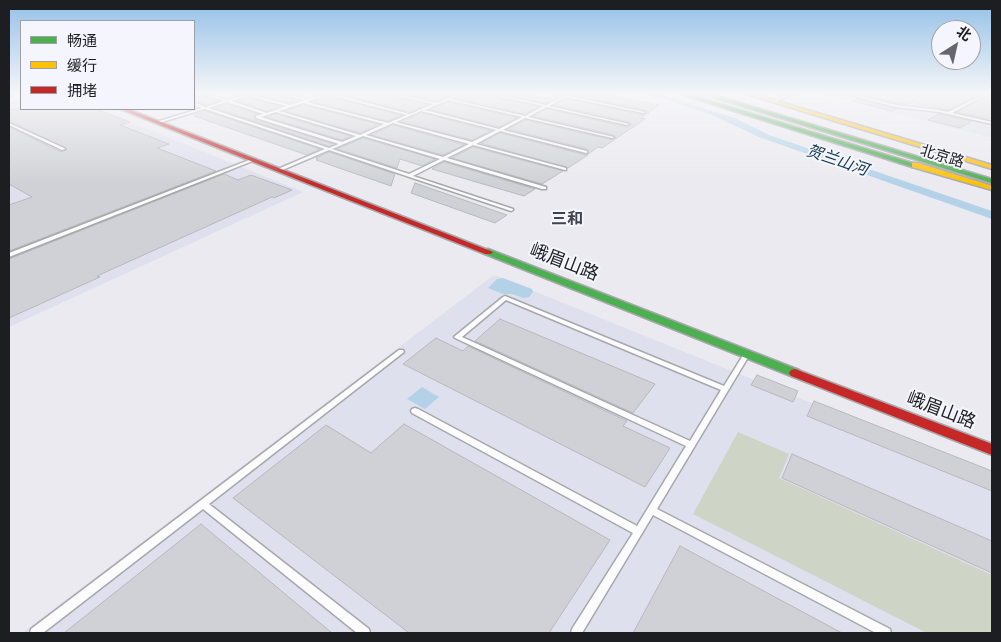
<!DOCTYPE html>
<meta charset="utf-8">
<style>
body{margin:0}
#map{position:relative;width:1001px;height:642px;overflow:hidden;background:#eaeaf0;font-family:"Archivo Narrow","Noto Sans SC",sans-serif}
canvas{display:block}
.frame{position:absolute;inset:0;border:10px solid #1d1e22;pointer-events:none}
.legend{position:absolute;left:20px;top:20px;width:175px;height:90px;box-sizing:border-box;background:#f5f6fd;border:1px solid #9fa0a5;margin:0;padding:6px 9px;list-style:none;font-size:15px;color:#1d1e22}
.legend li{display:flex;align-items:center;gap:10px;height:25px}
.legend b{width:25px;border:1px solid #9fa0a5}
.north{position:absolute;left:931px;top:20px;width:50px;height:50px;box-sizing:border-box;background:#f5f6fd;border:1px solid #9fa0a5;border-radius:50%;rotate:35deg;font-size:14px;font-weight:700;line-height:20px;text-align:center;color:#1d1e22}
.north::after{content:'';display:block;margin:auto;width:18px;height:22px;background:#65656a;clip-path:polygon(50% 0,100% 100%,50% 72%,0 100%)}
</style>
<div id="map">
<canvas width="1001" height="642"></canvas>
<div class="frame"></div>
<ul class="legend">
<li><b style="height:6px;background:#4caf50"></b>畅通</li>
<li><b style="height:6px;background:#ffc107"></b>缓行</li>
<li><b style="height:6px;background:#c62828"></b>拥堵</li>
</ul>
<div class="north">北</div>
</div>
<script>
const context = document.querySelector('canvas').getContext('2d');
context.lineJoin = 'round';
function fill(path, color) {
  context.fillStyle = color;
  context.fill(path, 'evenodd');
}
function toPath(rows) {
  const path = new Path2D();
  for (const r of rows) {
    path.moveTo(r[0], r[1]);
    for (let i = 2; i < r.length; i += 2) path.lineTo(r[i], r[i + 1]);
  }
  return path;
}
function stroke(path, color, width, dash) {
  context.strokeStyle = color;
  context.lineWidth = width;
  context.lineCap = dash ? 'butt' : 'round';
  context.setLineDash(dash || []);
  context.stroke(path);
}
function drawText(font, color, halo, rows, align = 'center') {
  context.font = font + ' "Archivo Narrow","Noto Sans SC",sans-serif';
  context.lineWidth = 4;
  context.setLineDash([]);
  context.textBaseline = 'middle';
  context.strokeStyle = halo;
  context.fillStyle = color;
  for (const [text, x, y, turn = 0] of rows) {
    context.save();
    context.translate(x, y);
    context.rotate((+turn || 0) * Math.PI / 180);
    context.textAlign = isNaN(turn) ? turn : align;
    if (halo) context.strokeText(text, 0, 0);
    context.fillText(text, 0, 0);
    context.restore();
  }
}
fill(toPath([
 [822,94,992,94,992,138],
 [21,99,21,109,99,109,303,192,9,327,9,102],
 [494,275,992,476,992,633,22,633]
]), '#dfe0ee');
fill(toPath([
 [738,432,789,454,779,478,992,575,992,633,927,633,693,514]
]), '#ced4c6');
fill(toPath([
 [649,94,658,94,735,118,769,135,992,211,992,219,759,137,712,115],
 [503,278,532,289,533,292,529,297,524,298,512,294,503,294,488,288,497,279],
 [422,387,439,397,425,409,407,399]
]), '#b3d2e8');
const building = toPath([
 [194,94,200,94,202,97,218,101,206,105,194,101,194,94],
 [255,94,280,94,282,97,297,100,290,103,255,94],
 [339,94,391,94,393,97,427,105,410,112,339,94],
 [404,94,454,94,436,101,404,94],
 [463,94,487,94,489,96,538,107,525,114,457,98,463,94],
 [502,94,526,94,553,99,546,103,502,94],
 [578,94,600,94,659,105,641,118,645,119,602,148,598,147,588,154,587,149,508,129,525,120,613,140,616,138,614,135,533,116,547,109,627,127,631,125,629,122,554,105,568,99,643,115,647,113,645,110,575,95,578,94],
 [874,94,981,94,948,110,913,102,908,104,896,103,867,96,874,94],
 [990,94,992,94,992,117,988,119,957,112,990,94],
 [328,96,329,97,401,115,388,121,313,102,328,96],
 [248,98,280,106,267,111,237,101,248,98],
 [859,99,896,109,897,109,891,111,853,101,859,99],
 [448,102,517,118,499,127,431,110,448,102],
 [227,104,257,114,254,116,255,120,333,144,329,146,215,108,227,104],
 [303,105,378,124,360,133,285,111,303,105],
 [16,109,95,109,130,122,120,125,169,144,157,148,216,171,9,251,9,205,32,197,9,184,9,127,61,152,67,149,9,121,9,110,16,109],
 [205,111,320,149,307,155,194,116,205,111],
 [421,113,491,131,472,140,402,122,421,113],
 [276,114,351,136,342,140,267,117,276,114],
 [939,114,972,121,960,128,928,120,939,114],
 [393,125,464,145,443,155,371,135,393,125],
 [500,133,586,155,588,155,568,168,481,143,500,133],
 [363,138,435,159,422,166,400,159,397,168,337,149,363,138],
 [473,147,563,171,542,184,452,158,473,147],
 [329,152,395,174,391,186,316,160,318,159,316,158,329,152],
 [444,162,535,189,524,196,432,169,444,162],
 [224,174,238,180,251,175,292,190,274,198,272,197,97,276,100,277,9,318,9,259,224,174],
 [415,183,507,215,495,223,411,193,415,183],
 [500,319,655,384,633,413,475,341,500,319],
 [436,338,463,351,468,346,627,421,623,426,670,448,645,487,403,364,436,338],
 [757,375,798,391,793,402,751,385,757,375],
 [814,401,992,471,992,491,807,416,814,401],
 [404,424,610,540,549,633,409,633,233,498,326,425,371,453,404,424],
 [792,454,992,541,992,573,782,478,792,454],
 [201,524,332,633,64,633,201,524],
 [680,546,842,633,633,633,680,546]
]);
fill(building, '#d0d1d6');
stroke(building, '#b8b9bd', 1);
const lane = toPath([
 [202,94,205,94,227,100,247,94,253,94,252,95,290,105,304,100,282,95,282,94,286,94,307,99,325,94,333,94,410,114,433,104,393,95,393,94,397,94,436,103,458,94,461,94,451,99,525,116,543,106,489,94,494,94,546,105,563,97,554,95,554,94,565,95,571,94,569,96,645,112,643,113,566,97,549,106,629,124,627,125,547,107,528,117,614,137,612,138,525,118,503,130,587,151,587,153,586,153,500,131,476,144,566,168,566,170,565,170,473,145,447,158,546,187,546,189,542,189,444,160,413,176,513,209,513,210,511,211,329,150,280,171,278,171,278,169,325,149,205,109,159,123,156,122,202,108,194,105,194,103,206,107,224,101,202,95,202,94],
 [328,94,329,95,407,115,388,123,307,102,328,94],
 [248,96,286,106,267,113,231,101,248,96],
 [448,100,522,117,499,129,425,110,448,100],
 [227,102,263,114,256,116,256,118,339,144,329,148,209,108,227,102],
 [303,103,384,124,360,135,279,111,303,103],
 [421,111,496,130,472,142,396,122,421,111],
 [276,112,356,136,342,142,261,117,276,112],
 [393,123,469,144,443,157,366,135,393,123],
 [363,136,440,159,409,174,332,149,363,136],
 [790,94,794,94,774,102,771,101,790,94],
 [846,94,851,94,896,105,939,110,948,112,985,94,988,94,952,113,992,122,992,124,939,112,896,107,846,94],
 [9,123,64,148,65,149,62,150,9,125,9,123],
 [252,159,255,160,9,257,9,253,252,159],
 [505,296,724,386,745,352,749,352,750,354,657,509,890,629,891,633,876,633,653,515,582,633,571,633,572,629,633,533,412,413,411,411,412,409,415,408,418,409,637,526,686,446,455,338,454,337,455,336,503,297,505,296],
 [506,300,721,390,690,441,462,337,506,300],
 [399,350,403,350,404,352,209,504,369,629,370,633,357,633,203,509,43,633,30,633,31,629,399,350]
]);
const fast = toPath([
 [9,94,17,94,9,97,9,94],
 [680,94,688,94,919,165,912,167,680,94],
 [702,94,710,94,992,179,992,183,702,94],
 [488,249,799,370,801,373,799,376,791,376,485,254,485,250,488,249]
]);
const slow = toPath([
 [746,94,754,94,992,165,992,169,746,94],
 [912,163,918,163,992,186,992,190,912,167,912,163]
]);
const jam = toPath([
 [120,109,128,109,493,252,491,254,485,254,120,109],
 [795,369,992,444,992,455,791,376,789,373,791,370,795,369]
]);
stroke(lane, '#a7a8ac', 3);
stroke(fast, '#a7a8ac', 3);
stroke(slow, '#a7a8ac', 3);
stroke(jam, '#a7a8ac', 3);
fill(lane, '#fcfcfd');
fill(fast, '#4caf50');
fill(slow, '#ffc107');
fill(jam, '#c62828');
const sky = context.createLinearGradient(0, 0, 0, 184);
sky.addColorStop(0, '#93c0e8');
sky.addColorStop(0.51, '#f6f6f8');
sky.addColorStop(1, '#f6f6f800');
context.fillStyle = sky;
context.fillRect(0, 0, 1001, 184);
drawText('15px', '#1d1e22', '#f5f6fd', [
 ["北京路",942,157,17]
]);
drawText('italic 16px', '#12374c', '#f5f6fd', [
 ["贺兰山河",837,161,19]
]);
drawText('bold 16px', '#42444d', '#f5f6fd', [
 ["三和",567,220]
]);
drawText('18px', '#1d1e22', '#f5f6fd', [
 ["峨眉山路",564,263,21],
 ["峨眉山路",941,411,21]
]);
</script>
